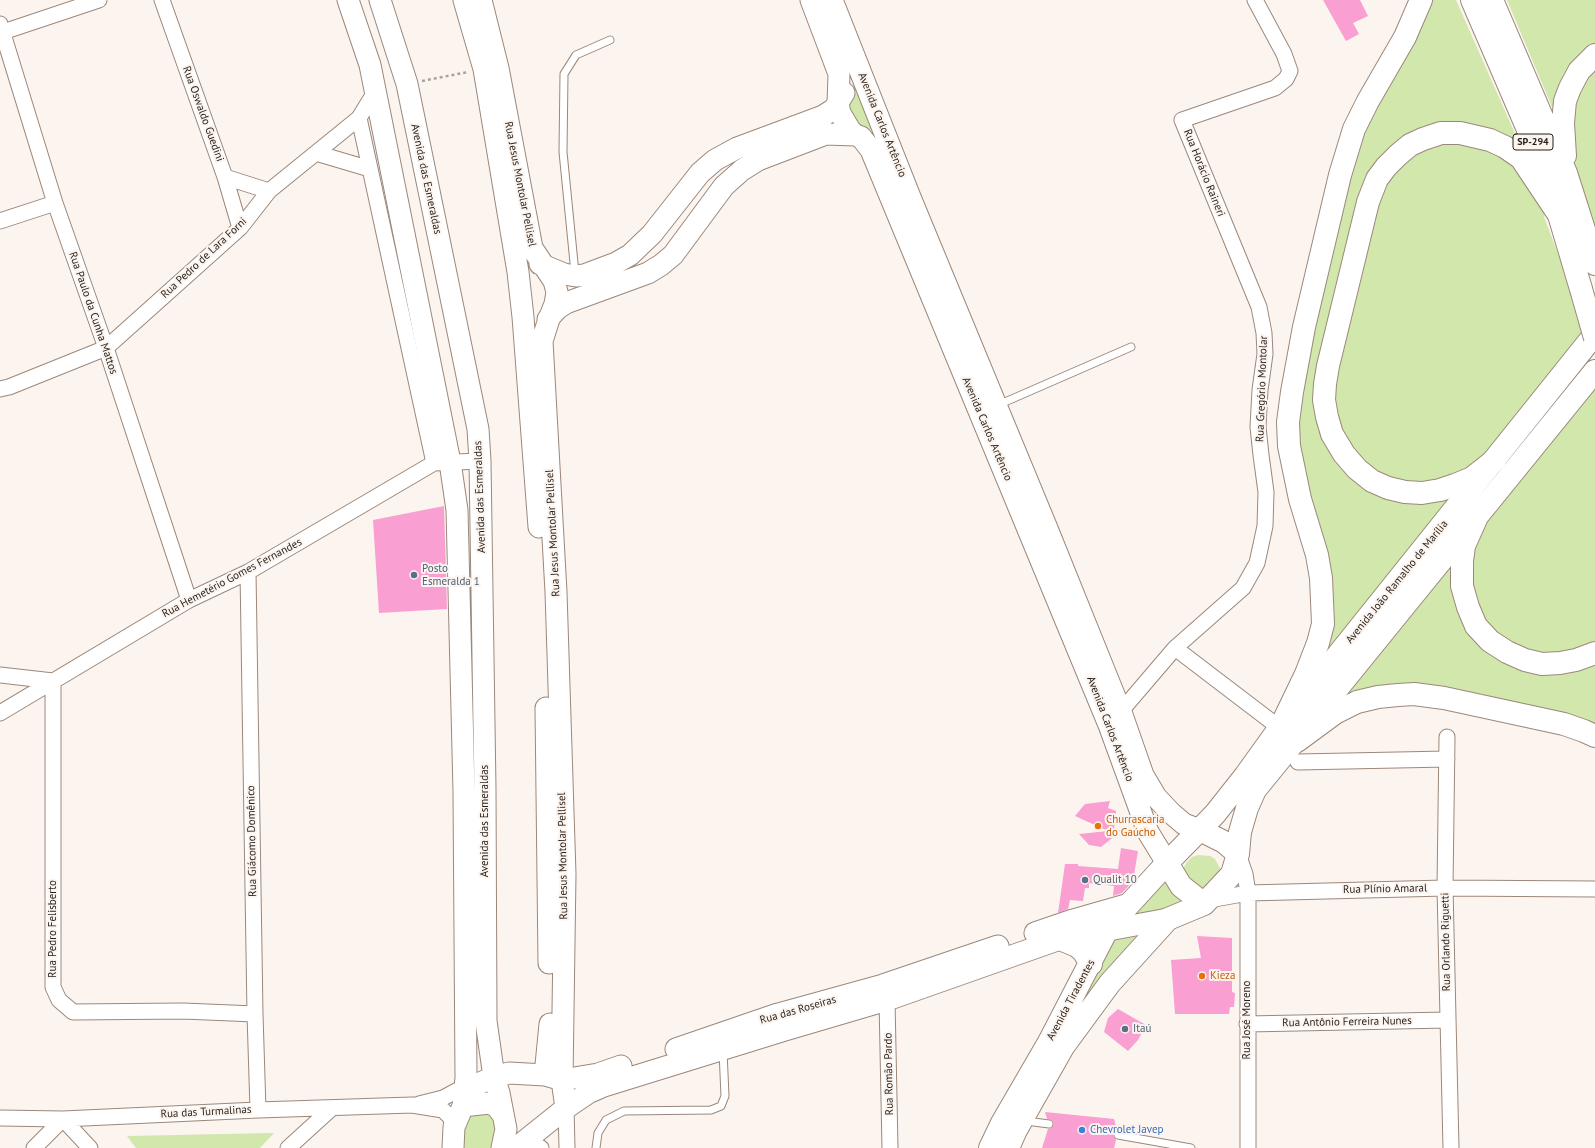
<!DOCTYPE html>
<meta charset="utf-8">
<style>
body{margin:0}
canvas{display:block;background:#fcf4ee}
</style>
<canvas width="1595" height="1148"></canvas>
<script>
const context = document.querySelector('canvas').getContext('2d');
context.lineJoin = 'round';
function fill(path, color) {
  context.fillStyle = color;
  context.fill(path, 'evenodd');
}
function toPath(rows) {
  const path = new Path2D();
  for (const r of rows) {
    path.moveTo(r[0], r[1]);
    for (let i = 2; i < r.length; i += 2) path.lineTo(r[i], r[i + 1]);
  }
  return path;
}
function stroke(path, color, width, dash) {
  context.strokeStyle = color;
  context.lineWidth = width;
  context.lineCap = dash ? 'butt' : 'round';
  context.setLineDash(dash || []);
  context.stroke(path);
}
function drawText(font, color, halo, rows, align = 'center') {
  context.font = font + ' "PT Sans",sans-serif';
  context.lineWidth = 4;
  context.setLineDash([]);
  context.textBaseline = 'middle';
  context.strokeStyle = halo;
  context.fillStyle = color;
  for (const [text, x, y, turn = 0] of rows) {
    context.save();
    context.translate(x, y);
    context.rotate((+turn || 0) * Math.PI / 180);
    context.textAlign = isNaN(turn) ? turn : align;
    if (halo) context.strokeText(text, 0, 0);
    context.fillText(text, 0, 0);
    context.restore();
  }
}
fill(toPath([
 [1427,0,1456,0,1524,154,1487,133,1391,156,1319,403,1373,486,1464,487,1303,688,1320,652,1294,429,1346,171],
 [1507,0,1595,0,1595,47,1556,105,1552,107],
 [1595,60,1595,229,1571,150,1567,127,1590,64],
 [855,93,861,96,872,127,870,131,863,134,843,104,851,94],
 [1451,136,1510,156,1545,210,1544,217,1560,259,1583,337,1492,452,1453,482,1393,485,1342,445,1328,384,1389,167],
 [1595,386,1595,647,1552,660,1488,631,1466,576,1475,532],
 [1457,555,1495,653,1595,660,1595,731,1438,692,1332,709],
 [1198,855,1210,856,1215,859,1221,870,1219,881,1199,892,1184,874,1184,867,1187,862,1192,857],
 [1166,877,1192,904,1128,922],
 [1139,936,1048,1056,1113,941],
 [486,1110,497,1120,495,1148,462,1148,460,1139,470,1112],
 [274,1133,260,1148,136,1148,127,1136]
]), '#d1e7ab');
fill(toPath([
 [1323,0,1360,0,1368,16,1353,23,1359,34,1346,41],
 [444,506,447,609,379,613,373,520],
 [1110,801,1108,808,1116,811,1114,830,1122,830,1101,847,1089,845,1079,834,1108,831,1075,816,1085,804],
 [1121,848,1138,851,1133,881,1122,893,1113,896,1114,886,1089,883,1089,888,1085,888,1083,901,1070,900,1068,909,1058,913,1065,864,1078,864,1078,866,1118,869],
 [1197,936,1232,938,1232,992,1235,993,1234,1007,1230,1007,1229,1014,1175,1014,1171,960,1201,958],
 [1118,1009,1146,1025,1138,1040,1128,1051,1104,1032,1108,1018],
 [1045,1112,1114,1119,1117,1130,1113,1135,1116,1140,1114,1148,1042,1148,1048,1129,1051,1128,1054,1124,1052,1120,1047,1119]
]), '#fa9fd2');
const lane = toPath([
 [575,273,563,152,564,74,576,55,610,40],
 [998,405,1131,347],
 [1026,1121,1049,1124],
 [1118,1135,1191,1148],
 [596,1148,598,1133,606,1120,624,1111,711,1110,721,1106,725,1096,723,1051]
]);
const street = toPath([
 [162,0,225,177,240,228],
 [0,24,55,203,106,348,189,600],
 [3,32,99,0],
 [359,118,434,463],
 [316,153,370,169],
 [225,177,269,191],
 [0,221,55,203],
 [0,389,9,387,106,348,240,228,269,191,359,118,375,92],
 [248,572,255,1014,258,1110],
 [1175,648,1272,722],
 [0,675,53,681],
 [53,681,53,987,59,1000,73,1012,183,1011,255,1014],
 [0,713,189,600,248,572,434,463,480,461],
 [1116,717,1175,648,1243,588,1257,563,1265,526,1266,492,1261,455,1258,427,1260,390,1265,354,1264,333,1259,307,1182,120,1275,88,1286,79,1290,71,1284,54,1255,0],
 [1447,737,1445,888,1451,1148],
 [1298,762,1447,759],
 [1238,854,1245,874,1248,893,1248,1148],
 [1209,900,1248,893,1445,888,1595,889],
 [885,991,887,1000,890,1148],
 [1247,1024,1448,1020],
 [419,1104,443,1098,456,1091,464,1090],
 [566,1108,567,1148],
 [0,1118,63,1119,258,1110,412,1105,443,1110,450,1117,454,1127],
 [527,1140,541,1148],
 [34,1148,63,1119,90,1148],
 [288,1148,332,1108]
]);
const secondary = toPath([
 [348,0,370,65,450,462,457,510,464,791,466,1078,463,1106,454,1127,453,1148],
 [380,0,407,84,478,429,480,461,485,789,486,1021,494,1077,499,1093,506,1129,502,1148],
 [464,0,484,69,518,272,523,317,539,527],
 [481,0,498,68,532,248,554,281,557,292,555,304,549,319,542,341,556,592,565,874,562,1080,566,1108],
 [811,0,839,74,838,104,840,113,850,130,855,135,861,137,871,150,1109,725,1148,832,1167,863],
 [832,0,910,197,1046,526,1121,712,1143,775,1156,797,1171,813,1184,824,1200,830],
 [540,264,564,274,576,276,584,275,616,263,630,255,652,234,700,173,715,160,737,148,823,116,834,109,844,93],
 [548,319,558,308,566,303,648,273,661,265,673,255,724,186,742,170,758,160,826,134,855,135],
 [546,708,549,963],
 [1035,933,1073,920,1129,904],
 [676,1049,778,1014,883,985,998,946],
 [545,1075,550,1024],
 [464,1090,494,1077,509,1073,545,1075,562,1080,598,1074,621,1066],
 [463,1106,489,1103,496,1106,503,1115],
 [516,1148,566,1108,588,1093,604,1086,785,1030,887,1000,1060,939,1168,919]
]);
const primary = toPath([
 [1200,830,1224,842,1238,854],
 [1167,863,1181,886,1204,904],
 [1060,939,1077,946,1083,951,1091,964],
 [990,1148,1002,1123,1049,1042,1106,932,1113,922,1167,863,1215,814,1245,776,1281,726,1595,334],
 [1008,1148,1016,1130,1063,1047,1110,983,1168,919,1204,904,1232,874,1238,854,1240,832,1247,808,1255,790,1595,371]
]);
const highway = toPath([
 [1472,0,1535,146,1559,215,1581,289],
 [1492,0,1566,173,1595,264],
 [1565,156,1563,123,1565,101,1570,88,1579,71,1595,55],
 [1495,460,1472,478,1455,485,1440,490,1422,493,1405,492,1388,488,1372,481,1357,469,1344,454,1332,434,1327,417,1324,400,1325,384,1328,366,1368,202,1377,179,1386,167,1398,155,1410,145,1423,139,1441,133,1460,133,1490,140,1505,147,1521,158,1559,215],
 [1476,519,1464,546,1462,561,1462,586,1468,607,1476,626,1490,641,1507,652,1525,660,1542,664,1560,663,1576,660,1595,653],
 [1281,726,1306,674,1318,643,1323,624,1321,578,1317,555,1300,499,1289,446,1288,422,1292,392,1304,327,1340,175,1354,129,1368,101,1405,37,1421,0],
 [1297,741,1335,713,1357,702,1378,697,1398,695,1414,694,1444,698,1564,724,1584,731,1595,736]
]);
stroke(lane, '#9b887b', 9);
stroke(street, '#9b887b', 17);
stroke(secondary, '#9b887b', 23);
stroke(primary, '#9b887b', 24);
stroke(highway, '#9b887b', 24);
stroke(toPath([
 [422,81,468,72]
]), '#aaa29d', 2.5, [3, 3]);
stroke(lane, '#fff', 7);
stroke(street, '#fff', 15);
stroke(secondary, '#fff', 21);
stroke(primary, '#fff', 22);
stroke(highway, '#fff', 22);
const highwayBridge = toPath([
 [1581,289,1595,338]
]);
stroke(highwayBridge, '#9b887b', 24, []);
stroke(highwayBridge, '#fff', 22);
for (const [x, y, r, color] of [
 [414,575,4,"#5c6f8a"],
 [1098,826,4,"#e8710a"],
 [1085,880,4,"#5c6f8a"],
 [1202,976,4,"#e8710a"],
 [1125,1029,4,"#5c6f8a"],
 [1082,1130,4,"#3f7fe0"]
]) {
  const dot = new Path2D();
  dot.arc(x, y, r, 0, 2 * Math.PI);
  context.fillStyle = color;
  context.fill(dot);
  stroke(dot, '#fcf4ee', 1.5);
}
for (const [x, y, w] of [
 [1533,142,40]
]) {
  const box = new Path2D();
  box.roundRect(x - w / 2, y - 8, w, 16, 3);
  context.fillStyle = '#fcf4ee';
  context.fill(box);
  stroke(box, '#251e19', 1);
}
drawText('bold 10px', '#251e19', null, [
 ["SP-294",1533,142]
]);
drawText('11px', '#251e19', '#fcf4ee', [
 ["Rua Oswaldo Guedini",203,114,70],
 ["Avenida Carlos Artêncio",882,125,68],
 ["Rua Horácio Raineri",1204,173,68],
 ["Avenida das Esmeraldas",426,179,78],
 ["Rua Jesus Montolar Pellisel",520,184,79],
 ["Rua Pedro de Lara Forni",204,258,-43],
 ["Rua Paulo da Cunha Mattos",93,313,71],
 ["Rua Gregório Montolar",1262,389,-88],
 ["Avenida Carlos Artêncio",987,429,67],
 ["Avenida das Esmeraldas",480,497,-92],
 ["Rua Jesus Montolar Pellisel",553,533,-93],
 ["Rua Hemetério Gomes Fernandes",232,578,-28],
 ["Avenida João Ramalho de Marília",1397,582,-51],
 ["Avenida Carlos Artêncio",1110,729,69],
 ["Avenida das Esmeraldas",485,821,-90],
 ["Rua Giácomo Domênico",252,841,-91],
 ["Rua Jesus Montolar Pellisel",563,856,-91],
 ["Rua Plínio Amaral",1385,889,-1],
 ["Rua Pedro Felisberto",53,929,-90],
 ["Rua Orlando Riguetti",1446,942,-91],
 ["Avenida Tiradentes",1071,1000,-62],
 ["Rua das Roseiras",798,1010,-16],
 ["Rua José Moreno",1247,1020,-90],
 ["Rua Antônio Ferreira Nunes",1347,1022,-1],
 ["Rua Romão Pardo",889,1074,-91],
 ["Rua das Turmalinas",206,1112,-3]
]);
drawText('11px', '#4e5e75', '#fcf4ee', [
 ["Posto",422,569],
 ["Esmeralda 1",422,582],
 ["Qualit 10",1093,880],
 ["Itaú",1133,1029]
], 'left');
drawText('11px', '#c56008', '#fcf4ee', [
 ["Churrascaria",1106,820],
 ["do Gaúcho",1106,833],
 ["Kieza",1210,976]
], 'left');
drawText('11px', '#366cbe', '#fcf4ee', [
 ["Chevrolet Javep",1090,1130]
], 'left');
</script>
